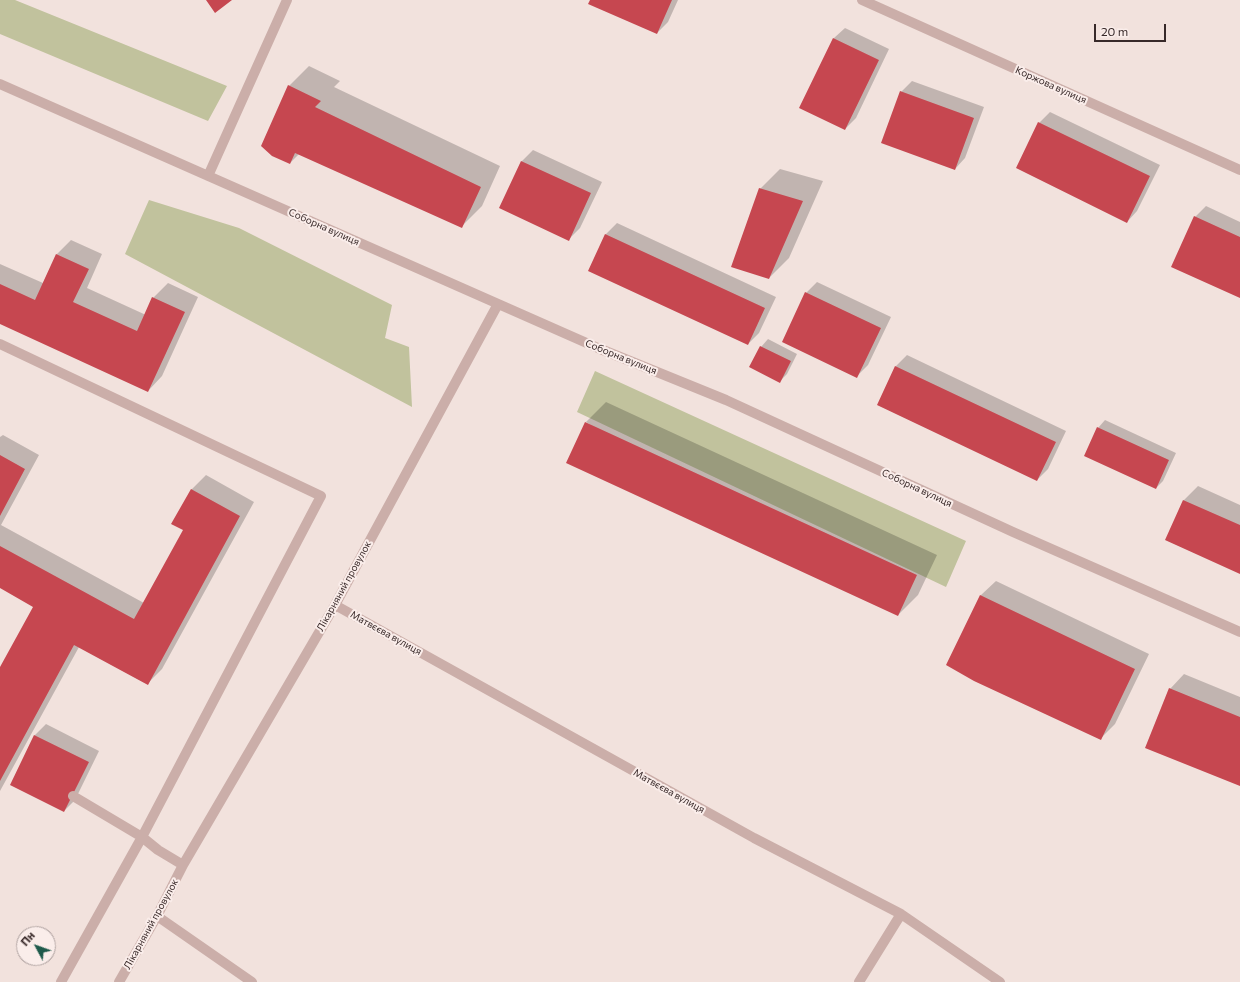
<!DOCTYPE html>
<meta charset="utf-8">
<style>
body{margin:0}
#map{position:relative;width:1240px;height:982px;overflow:hidden;background:#f2e2dd;font-family:Commissioner,sans-serif}
canvas{display:block}
.north{position:absolute;left:16px;top:926px;width:40px;height:40px;box-sizing:border-box;background:#faedea;border:1px solid #ac9f9d;border-radius:50%;rotate:311deg;font-size:11px;font-weight:700;line-height:16px;text-align:center;color:#382929}
.north::after{content:'';display:block;margin:auto;width:14px;height:18px;background:#1e5a4b;clip-path:polygon(50% 0,100% 100%,50% 72%,0 100%)}
.scale{position:absolute;left:1094px;top:24px;width:72px;height:18px;box-sizing:border-box;border:2px solid #382929;border-top:0;padding-left:5px;font-size:12px;line-height:14px;white-space:nowrap;color:#382929;-webkit-text-stroke:3px #faedea;paint-order:stroke}
</style>
<div id="map">
<canvas width="1240" height="982"></canvas>
<div class="north">Пн</div>
<div class="scale">20 m</div>
</div>
<script>
const context = document.querySelector('canvas').getContext('2d');
context.lineJoin = 'round';
function fill(path, color) {
  context.fillStyle = color;
  context.fill(path, 'evenodd');
}
function toPath(rows) {
  const path = new Path2D();
  for (const r of rows) {
    path.moveTo(r[0], r[1]);
    for (let i = 2; i < r.length; i += 2) path.lineTo(r[i], r[i + 1]);
  }
  return path;
}
function stroke(path, color, width, dash) {
  context.strokeStyle = color;
  context.lineWidth = width;
  context.lineCap = dash ? 'butt' : 'round';
  context.setLineDash(dash || []);
  context.stroke(path);
}
function drawText(font, color, halo, rows, align = 'center') {
  context.font = font + ' Commissioner,sans-serif';
  context.lineWidth = 4;
  context.setLineDash([]);
  context.textBaseline = 'middle';
  context.strokeStyle = halo;
  context.fillStyle = color;
  for (const [text, x, y, turn = 0] of rows) {
    context.save();
    context.translate(x, y);
    context.rotate((+turn || 0) * Math.PI / 180);
    context.textAlign = isNaN(turn) ? turn : align;
    if (halo) context.strokeText(text, 0, 0);
    context.fillText(text, 0, 0);
    context.restore();
  }
}
fill(toPath([
 [0,0,15,0,227,86,208,121,0,34],
 [149,200,239,228,392,305,385,338,409,347,412,407,125,254],
 [595,371,966,541,946,587,577,412]
]), '#c1c29d');
fill(toPath([
 [591,0,678,0,668,22,657,33],
 [845,28,889,49,856,118,845,129,834,38],
 [309,66,340,81,334,87,500,166,482,206,462,226,299,154,290,163,289,86],
 [912,81,984,107,965,158,955,169,901,92],
 [1050,112,1160,165,1137,211,1127,222,1039,123],
 [533,150,602,182,580,228,569,239,501,208,522,161],
 [780,169,823,181,789,258,769,278,760,189],
 [1206,206,1240,222,1240,297,1195,217],
 [617,223,776,297,759,333,748,344,589,270,606,234],
 [71,240,102,254,87,288,146,315,153,298,168,283,198,297,162,376,148,391,0,323,0,264,43,283,57,254],
 [817,282,891,317,868,365,857,376,806,293],
 [768,339,797,354,787,374,780,381,761,347],
 [907,355,1066,431,1048,469,1037,480,878,405,896,366],
 [606,402,937,555,918,595,898,615,586,422],
 [1105,420,1176,453,1163,481,1156,488,1098,428],
 [3,435,39,455,1,525,144,603,184,530,191,490,206,475,254,502,162,669,147,684,79,647,0,791,0,669,35,606,0,587,0,437],
 [1198,486,1240,505,1240,573,1166,540,1184,500],
 [996,581,1149,654,1115,724,1100,739,947,665,981,595],
 [1184,674,1240,697,1240,785,1170,689],
 [46,724,99,751,75,800,64,811,11,785,35,735]
]), '#0003');
fill(toPath([
 [206,0,232,0,215,13],
 [590,0,672,0,657,34,588,4],
 [833,38,879,60,845,130,799,108],
 [288,85,321,101,315,107,481,187,462,228,295,153,290,164,272,156,261,146],
 [900,91,974,118,955,170,881,143],
 [1038,122,1150,176,1127,223,1016,168],
 [521,161,591,193,569,241,499,208],
 [759,188,803,201,769,279,731,267],
 [1194,216,1240,237,1240,298,1171,267],
 [605,234,765,308,748,345,588,271],
 [56,254,89,269,73,302,137,331,152,297,185,312,148,392,0,324,0,284,35,300],
 [805,292,881,328,857,378,782,342],
 [760,346,791,361,780,383,749,367],
 [895,366,1056,442,1037,481,877,405],
 [585,422,917,575,898,616,566,463],
 [1097,427,1169,460,1156,489,1084,456],
 [0,455,25,469,0,516],
 [191,489,240,516,148,685,74,645,0,781,0,667,33,607,0,588,0,546,134,619,183,530,171,524],
 [1183,500,1240,525,1240,574,1165,540],
 [980,595,1135,669,1101,740,974,681,946,665],
 [1169,688,1240,717,1240,786,1145,748],
 [34,735,89,762,64,812,10,785]
]), '#c64750');
stroke(toPath([
 [862,0,1240,170],
 [0,84,598,348,726,400,1013,532,1240,632],
 [208,176,287,0],
 [0,344,321,496,142,837,73,796],
 [335,605,754,838,901,914,1000,982],
 [157,916,252,982],
 [61,982,142,837,158,850,183,865,335,605,498,304],
 [119,982,157,916,183,865],
 [859,982,901,914]
]), '#cbaea9', 10);
drawText('10px', '#382929', '#faedea', [
 ["Коржова вулиця",1051,85,24],
 ["Соборна вулиця",324,227,24],
 ["Соборна вулиця",621,357,22],
 ["Соборна вулиця",917,488,25],
 ["Лікарняний провулок",344,586,-61],
 ["Матвєєва вулиця",386,633,29],
 ["Матвєєва вулиця",669,791,29],
 ["Лікарняний провулок",151,924,-61]
]);
</script>
